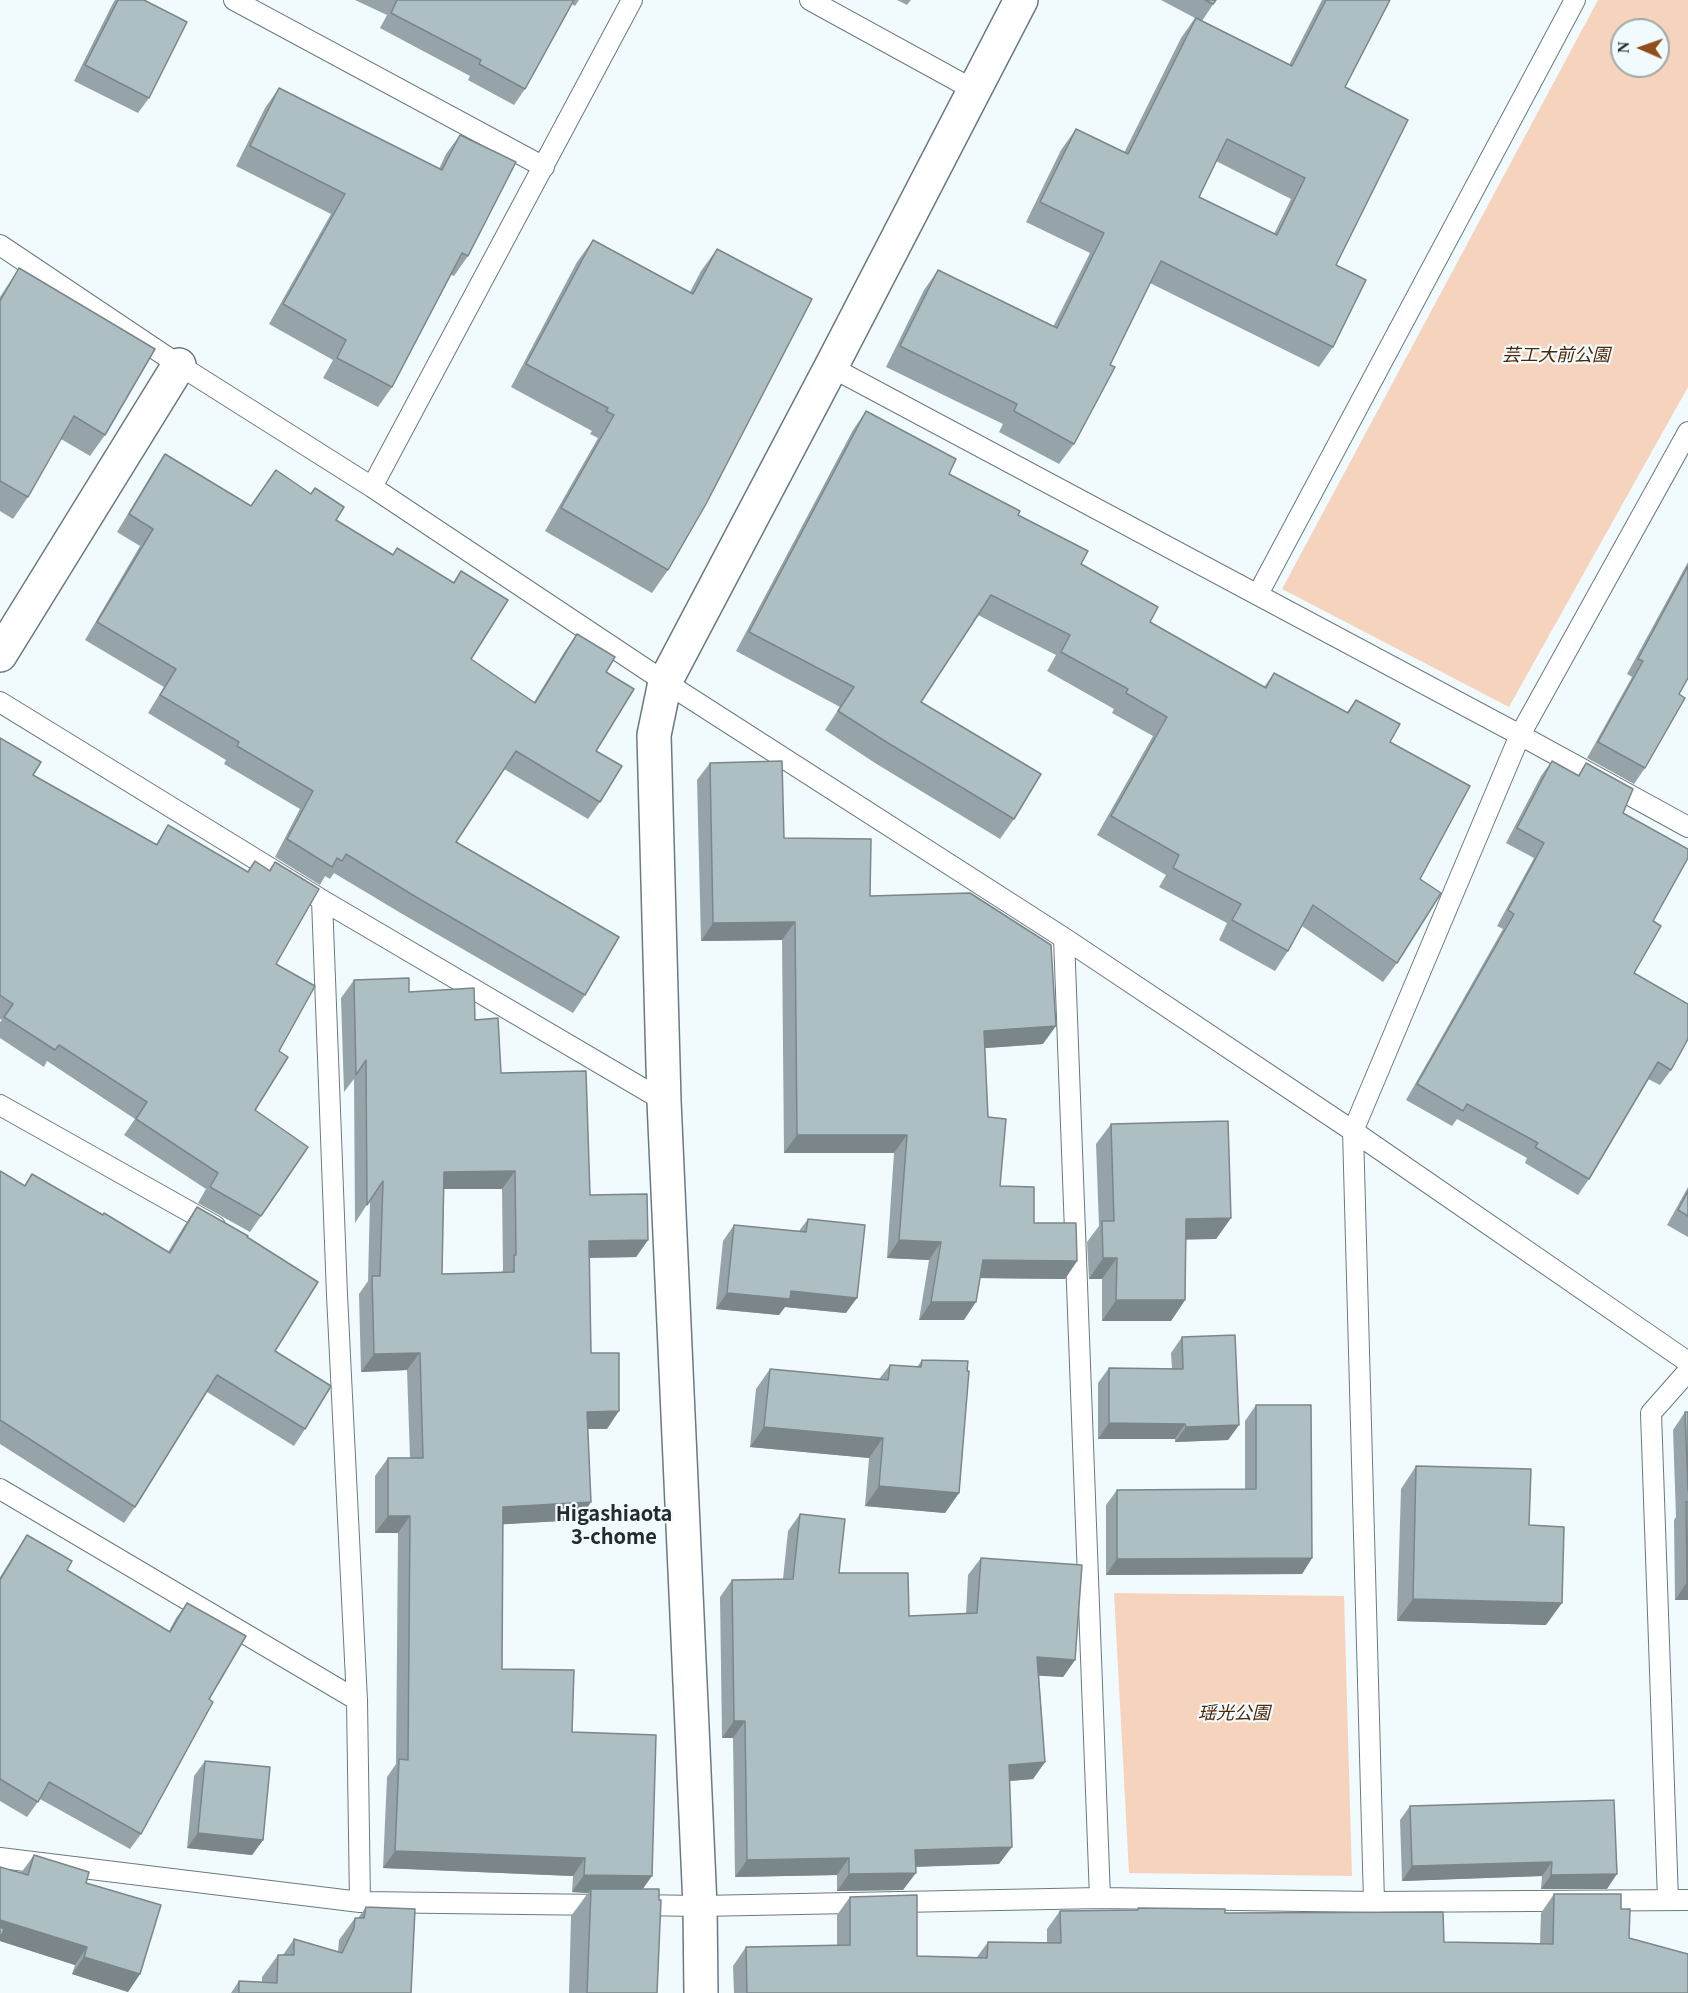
<!DOCTYPE html>
<meta charset="utf-8">
<style>
body{margin:0}
#map{position:relative;width:1688px;height:1993px;overflow:hidden;background:#f1fbfe;font-family:Georgia,serif}
canvas{display:block}
.north{position:absolute;left:1610px;top:18px;width:60px;height:60px;box-sizing:border-box;background:#f1fbfe;border:2px solid #9fa8aa;border-radius:50%;rotate:272deg;font-size:16px;font-weight:700;line-height:24px;text-align:center;color:#252b2d}
.north::after{content:'';display:block;margin:auto;width:21px;height:27px;background:#8f4e1b;clip-path:polygon(50% 0,100% 100%,50% 72%,0 100%)}
</style>
<div id="map">
<canvas width="1688" height="1993"></canvas>
<div class="north">N</div>
</div>
<script>
const context = document.querySelector('canvas').getContext('2d');
context.lineJoin = 'round';
function fill(path, color) {
  context.fillStyle = color;
  context.fill(path, 'evenodd');
}
function toPath(rows) {
  const path = new Path2D();
  for (const r of rows) {
    path.moveTo(r[0], r[1]);
    for (let i = 2; i < r.length; i += 2) path.lineTo(r[i], r[i + 1]);
  }
  return path;
}
function stroke(path, color, width, dash) {
  context.strokeStyle = color;
  context.lineWidth = width;
  context.lineCap = dash ? 'butt' : 'round';
  context.setLineDash(dash || []);
  context.stroke(path);
}
function drawText(font, color, halo, rows, align = 'center') {
  context.font = font + ' Georgia,"Noto Sans JP",serif';
  context.lineWidth = 4.5;
  context.setLineDash([]);
  context.textBaseline = 'middle';
  context.strokeStyle = halo;
  context.fillStyle = color;
  for (const [text, x, y, turn = 0] of rows) {
    context.save();
    context.translate(x, y);
    context.rotate((+turn || 0) * Math.PI / 180);
    context.textAlign = isNaN(turn) ? turn : align;
    if (halo) context.strokeText(text, 0, 0);
    context.fillText(text, 0, 0);
    context.restore();
  }
}
fill(toPath([
 [1598,0,1688,0,1688,387,1509,707,1282,589],
 [1622,30,1658,30,1658,66,1622,66],
 [1114,1593,1344,1596,1352,1876,1129,1873]
]), '#f6d3bd');
const service = toPath([
 [234,0,544,167],
 [810,0,974,90],
 [0,245,179,365,372,487,665,682,1064,938,1353,1131,1688,1362],
 [831,367,1520,735,1688,827],
 [372,487,632,0],
 [1258,594,1575,0],
 [0,702,322,900,664,1101],
 [322,900,337,1295,357,1700,360,1902],
 [1064,938,1100,1898],
 [0,1105,215,1226],
 [0,1489,357,1700],
 [0,1858,360,1902,605,1905],
 [1668,1900,1651,1413,1688,1371],
 [1374,1902,1353,1131,1520,735,1688,432],
 [635,1905,700,1906,1100,1898,1374,1902,1688,1900]
]);
const minor = toPath([
 [0,655,179,365],
 [701,1993,700,1906,664,1101,654,735,665,682,831,367,1021,0]
]);
stroke(service, '#6b7a7f', 22);
stroke(minor, '#6b7a7f', 36);
stroke(service, '#fff', 20);
stroke(minor, '#fff', 33);
fill(toPath([
 [115,0,144,0,149,98,138,113,74,81,112,5],
 [355,0,579,0,575,6,572,4,525,89,514,105,468,80,470,76,380,28,387,15],
 [897,0,911,0,907,5],
 [1161,0,1216,0,1202,21,1289,65,1322,0,1390,0,1345,87,1333,347,1319,367,1150,283,1110,365,1074,444,1059,464,999,432,1003,424,886,367,924,290,938,270,1053,327,1090,253,1026,222,1061,150,1076,129,1124,153,1181,38,1195,18],
 [1216,161,1291,199,1274,234,1199,197],
 [279,88,439,169,446,154,460,135,468,256,454,276,451,275,392,387,378,407,323,378,333,360,269,324,331,214,236,166,265,108],
 [593,240,690,292,701,271,717,249,668,570,652,593,545,531,598,438,590,434,592,431,511,387,577,262],
 [19,268,105,435,90,456,61,439,28,497,13,519,0,511,0,297],
 [866,411,949,474,1018,515,1081,564,1150,622,1264,687,1274,673,1347,712,1356,700,1390,742,1420,879,1397,963,1383,982,1302,926,1288,951,1275,971,1219,940,1227,923,1159,887,1166,875,1097,835,1153,736,1112,713,1114,709,1047,671,1056,655,978,615,921,702,1014,819,1000,839,875,763,825,730,840,707,736,651,853,430],
 [165,454,251,506,336,520,393,554,397,548,453,583,461,571,471,659,534,702,565,651,577,634,606,672,596,751,600,802,588,819,504,769,456,842,585,995,573,1013,404,915,334,873,330,879,325,876,320,885,275,857,300,809,224,764,226,760,148,713,164,687,85,640,140,546,117,532,153,472],
 [1688,562,1688,678,1679,694,1645,768,1634,784,1587,758,1632,677,1627,674],
 [0,738,33,775,156,844,168,825,247,872,255,861,269,870,275,862,276,964,279,1051,255,1110,261,1216,250,1232,198,1203,206,1189,124,1135,135,1119,47,1061,44,1067,0,1038,0,1022,2,1020,0,1019],
 [1552,761,1578,775,1586,763,1623,813,1653,921,1634,973,1671,1070,1660,1085,1648,1079,1589,1179,1578,1195,1525,1163,1527,1158,1457,1119,1452,1126,1406,1100,1503,929,1497,926,1534,858,1506,843,1541,776],
 [710,763,784,838,870,896,1043,1044,985,1048,988,1117,1000,1186,1034,1223,1077,1261,1065,1279,980,1278,964,1320,919,1320,929,1260,887,1258,894,1153,784,1153,782,940,701,941,697,780],
 [354,980,409,992,475,1020,501,1073,590,1195,648,1240,636,1257,589,1258,591,1353,607,1429,588,1429,591,1502,579,1520,503,1524,502,1669,572,1732,643,1889,657,1993,569,1993,571,1916,588,1893,572,1892,573,1876,383,1868,387,1777,396,1764,398,1533,375,1533,375,1476,388,1458,410,1458,407,1370,361,1372,359,1294,368,1281,370,1200,355,1223,354,1079,344,1092,341,998],
 [444,1189,502,1189,503,1270,502,1272,442,1274],
 [1111,1124,1231,1218,1216,1239,1186,1239,1185,1300,1171,1321,1102,1321,1102,1279,1089,1279,1087,1242,1099,1226,1096,1144],
 [0,1171,24,1186,32,1174,102,1215,168,1252,186,1223,197,1207,247,1237,275,1351,305,1429,294,1446,207,1392,135,1507,124,1523,0,1444],
 [1688,1187,1688,1237,1667,1225],
 [808,1219,846,1313,785,1307,779,1315,716,1309,723,1241,734,1225,799,1231],
 [1182,1337,1239,1425,1228,1440,1175,1442,1175,1439,1098,1439,1098,1383,1109,1368,1172,1369,1171,1353],
 [922,1360,967,1371,959,1493,945,1513,865,1506,869,1458,750,1447,756,1389,770,1369,879,1379,890,1365,917,1367],
 [1256,1405,1312,1558,1302,1574,1106,1575,1106,1505,1117,1490,1245,1489,1245,1421],
 [1685,1412,1688,1412,1688,1600,1675,1600,1674,1520,1676,1517,1673,1430],
 [1416,1466,1529,1525,1546,1625,1397,1621,1401,1489],
 [800,1514,839,1573,909,1616,966,1614,968,1575,981,1558,1075,1660,1063,1677,1039,1675,1045,1762,1033,1779,1009,1781,999,1864,915,1867,903,1890,837,1891,837,1875,735,1877,733,1738,722,1738,720,1597,732,1580,783,1579,788,1531],
 [27,1535,67,1570,169,1631,176,1618,187,1603,209,1699,141,1834,130,1849,40,1799,27,1817,0,1801,0,1577,17,1550],
 [205,1761,263,1840,252,1855,187,1848,194,1776],
 [1614,1800,1607,1889,1541,1889,1542,1876,1402,1881,1400,1820,1410,1806],
 [34,1855,86,1883,140,1974,128,1992,72,1974,75,1965,0,1941,0,1867,21,1873],
 [1554,1894,1621,1909,1629,1938,1688,1993,734,1993,733,1966,746,1947,837,1945,837,1915,850,1897,917,1956,977,1957,988,1942,1047,1943,1047,1929,1060,1911,1137,1910,1138,1908,1225,1913,1444,1942,1540,1943,1541,1913],
 [366,1907,411,1993,231,1993,239,1981,262,1982,262,1977,278,1955,283,1955,294,1939,338,1952,339,1940,355,1918,358,1918]
]), '#96a4a9');
fill(toPath([
 [795,922,782,940,701,941,713,923],
 [1056,1026,1043,1044,972,1049,984,1031],
 [797,1135,907,1135,894,1153,784,1153],
 [515,1171,502,1189,432,1189,444,1172],
 [1231,1218,1216,1239,1171,1240,1186,1219],
 [648,1240,636,1257,577,1258,589,1241],
 [899,1240,941,1242,929,1260,887,1258],
 [1103,1258,1117,1258,1102,1279,1089,1279],
 [983,1260,1077,1261,1065,1279,971,1278],
 [791,1291,857,1298,846,1313,785,1307,779,1315,716,1309,727,1293],
 [1116,1300,1185,1300,1171,1321,1102,1321],
 [931,1302,976,1302,964,1320,919,1320],
 [420,1353,407,1370,361,1372,374,1354],
 [619,1411,607,1429,574,1429,587,1412],
 [1109,1423,1185,1424,1175,1439,1098,1439],
 [1239,1425,1228,1440,1175,1442,1186,1427],
 [764,1427,883,1438,869,1458,750,1447],
 [879,1486,959,1493,945,1513,865,1506],
 [591,1502,579,1520,491,1525,503,1507],
 [388,1516,410,1516,398,1533,375,1533],
 [1312,1558,1302,1574,1106,1575,1117,1559],
 [1687,1582,1688,1582,1688,1600,1675,1600],
 [1413,1599,1562,1603,1546,1625,1397,1621],
 [1037,1657,1075,1660,1063,1677,1025,1675],
 [734,1721,745,1721,733,1738,722,1738],
 [1045,1762,1033,1779,997,1782,1009,1765],
 [198,1833,263,1840,252,1855,187,1848],
 [1012,1847,999,1864,903,1867,915,1850],
 [395,1851,585,1858,573,1876,383,1868],
 [849,1858,837,1875,735,1877,747,1860],
 [1552,1862,1542,1876,1402,1881,1412,1866],
 [916,1873,903,1890,837,1891,849,1874],
 [1617,1874,1607,1889,1541,1889,1551,1875],
 [584,1875,652,1876,640,1893,591,1889,588,1893,572,1892],
 [0,1920,87,1947,75,1965,0,1941],
 [84,1957,140,1974,128,1992,72,1974]
]), '#7a8689');
const building = toPath([
 [118,0,144,0,187,22,149,98,85,65,118,0],
 [397,0,574,0,525,89,479,64,481,60,391,13,397,0],
 [1205,0,1216,0,1213,4,1205,0],
 [1326,0,1390,0,1345,87,1408,120,1336,265,1366,280,1333,347,1161,261,1110,365,1115,367,1074,444,1014,411,1017,404,900,346,938,270,1057,328,1104,233,1040,202,1076,129,1128,154,1196,18,1292,66,1326,0],
 [1227,139,1305,178,1277,235,1199,197,1227,139],
 [279,88,442,170,460,135,516,162,468,256,462,253,392,387,337,358,346,340,283,304,345,194,250,146,279,88],
 [593,240,693,294,717,249,812,299,706,504,668,570,561,508,614,415,606,411,608,408,526,364,593,240],
 [19,268,155,349,105,435,74,416,28,497,0,481,0,301,19,268],
 [866,411,956,459,949,474,1020,511,1018,515,1088,551,1081,564,1158,607,1150,622,1266,688,1274,673,1348,713,1356,700,1400,724,1390,742,1470,786,1420,879,1441,893,1397,963,1313,905,1288,951,1232,920,1241,904,1173,868,1179,855,1111,816,1167,717,1126,693,1128,689,1061,652,1070,635,991,595,921,702,1041,774,1014,819,888,743,838,711,854,687,749,632,866,411],
 [165,454,251,506,276,470,311,494,315,488,344,507,336,520,393,555,397,548,454,583,461,571,508,600,471,659,535,703,577,634,615,657,606,672,634,689,596,751,622,766,600,802,516,751,456,842,619,937,585,995,416,897,346,854,342,861,337,858,332,867,287,839,313,791,237,746,239,742,160,695,176,669,97,622,153,529,129,514,165,454],
 [1688,566,1688,678,1679,694,1685,698,1645,768,1598,742,1643,661,1638,659,1688,566],
 [0,738,41,762,33,775,157,845,168,825,248,872,255,861,270,871,275,862,319,889,276,964,315,986,279,1051,288,1057,255,1110,308,1147,261,1216,210,1187,218,1173,136,1119,147,1102,59,1045,55,1050,4,1017,13,1004,0,995,0,738],
 [782,761,784,838,871,839,870,896,970,893,1051,945,1056,1026,984,1031,988,1117,1006,1119,1000,1186,1034,1187,1034,1223,1076,1223,1077,1261,983,1260,976,1302,931,1302,941,1242,899,1240,907,1135,797,1135,795,922,713,923,710,763,782,761],
 [1552,761,1579,776,1586,763,1633,789,1623,813,1688,849,1688,858,1653,921,1661,926,1634,973,1688,1004,1688,1039,1671,1070,1658,1062,1589,1179,1535,1147,1538,1143,1467,1104,1463,1111,1417,1084,1514,914,1508,910,1544,843,1517,828,1552,761],
 [409,978,409,992,474,988,475,1020,498,1018,501,1073,586,1071,590,1195,647,1194,648,1240,589,1241,591,1353,619,1353,619,1411,587,1412,591,1502,503,1507,502,1669,574,1670,572,1732,656,1735,652,1876,584,1875,585,1858,395,1851,399,1759,408,1760,410,1516,388,1516,388,1458,423,1458,420,1353,374,1354,372,1276,380,1276,383,1181,367,1205,366,1060,356,1075,354,980,409,978],
 [515,1171,516,1255,514,1255,514,1272,442,1274,444,1172,515,1171],
 [1228,1121,1231,1218,1186,1219,1185,1300,1116,1300,1117,1258,1103,1258,1102,1221,1114,1221,1111,1124,1228,1121],
 [0,1171,25,1186,32,1174,103,1215,104,1213,170,1253,197,1207,248,1236,247,1237,318,1282,275,1351,331,1386,305,1429,217,1375,135,1507,0,1420,0,1171],
 [1688,1191,1688,1216,1678,1210,1688,1191],
 [808,1219,865,1225,857,1298,791,1291,790,1299,727,1293,734,1225,806,1232,808,1219],
 [1235,1335,1239,1425,1186,1427,1185,1424,1109,1423,1109,1368,1183,1369,1182,1337,1235,1335],
 [922,1360,968,1361,967,1371,969,1371,959,1493,879,1486,883,1438,764,1427,770,1369,888,1380,890,1365,921,1367,922,1360],
 [1256,1405,1311,1405,1312,1558,1117,1559,1117,1490,1256,1489,1256,1405],
 [1685,1412,1688,1412,1688,1491,1685,1412],
 [1416,1466,1531,1469,1529,1525,1564,1527,1562,1603,1413,1599,1416,1466],
 [1686,1502,1688,1502,1688,1582,1687,1582,1686,1502],
 [800,1514,845,1519,839,1573,908,1573,909,1616,977,1613,981,1558,1082,1565,1075,1660,1037,1657,1045,1762,1009,1765,1012,1847,915,1850,916,1873,849,1874,849,1858,747,1860,745,1721,734,1721,732,1580,793,1579,800,1514],
 [27,1535,72,1561,67,1570,170,1632,187,1603,246,1636,209,1699,213,1702,141,1834,49,1782,38,1802,0,1779,0,1580,27,1535],
 [205,1761,270,1767,263,1840,198,1833,205,1761],
 [1614,1800,1617,1874,1551,1875,1552,1862,1412,1866,1410,1806,1614,1800],
 [34,1855,89,1872,86,1883,161,1905,140,1974,84,1957,87,1947,0,1920,0,1867,28,1875,34,1855],
 [591,1889,659,1889,659,1900,661,1900,657,1993,587,1993,591,1889],
 [1554,1894,1621,1894,1621,1909,1630,1909,1629,1938,1688,1954,1688,1993,747,1993,746,1947,850,1945,850,1897,917,1895,917,1956,987,1958,988,1942,1061,1943,1060,1911,1138,1910,1138,1908,1225,1909,1225,1913,1443,1912,1444,1942,1553,1944,1554,1894],
 [366,1907,415,1909,411,1993,239,1993,239,1981,277,1983,278,1955,294,1955,294,1939,342,1953,354,1928,355,1918,364,1918,366,1907],
 [0,1927,4,1929,0,1939,0,1927]
]);
fill(building, '#aebfc4');
stroke(building, '#7a8689', 1.5);
drawText('italic 18px', '#502604', '#f1fbfe', [
 ["芸工大前公園",1556,354],
 ["瑶光公園",1234,1712]
]);
drawText('bold 20px', '#252b2d', '#f1fbfe', [
 ["Higashiaota",614,1513],
 ["3-chome",614,1536]
]);
</script>
